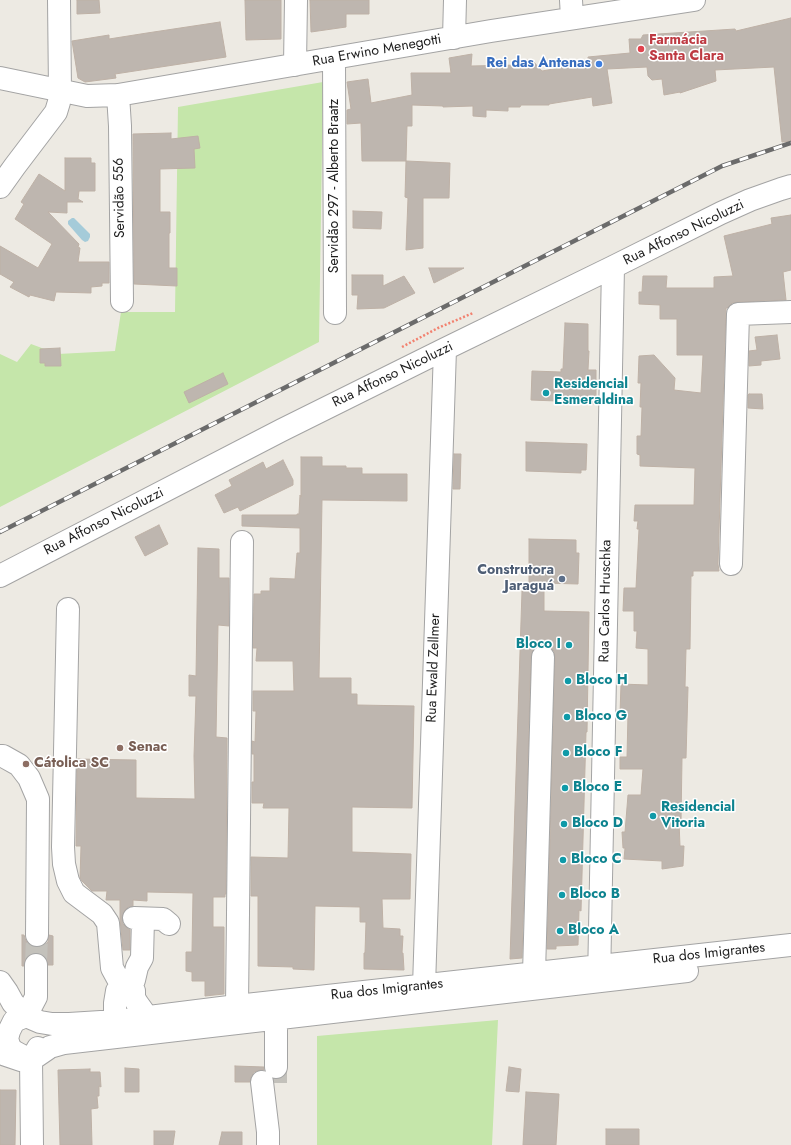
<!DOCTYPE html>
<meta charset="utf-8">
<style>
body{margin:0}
canvas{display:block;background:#edeae3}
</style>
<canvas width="791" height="1145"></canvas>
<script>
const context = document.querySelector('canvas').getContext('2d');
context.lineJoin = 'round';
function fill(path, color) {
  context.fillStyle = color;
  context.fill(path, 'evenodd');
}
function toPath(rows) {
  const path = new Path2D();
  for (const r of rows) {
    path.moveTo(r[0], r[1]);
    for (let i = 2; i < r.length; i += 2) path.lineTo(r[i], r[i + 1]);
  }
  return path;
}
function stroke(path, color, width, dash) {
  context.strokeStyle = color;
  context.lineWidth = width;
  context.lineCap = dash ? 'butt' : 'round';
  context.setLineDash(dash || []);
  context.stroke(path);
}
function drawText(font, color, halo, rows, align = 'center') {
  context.font = font + ' Jost,sans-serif';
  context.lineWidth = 3;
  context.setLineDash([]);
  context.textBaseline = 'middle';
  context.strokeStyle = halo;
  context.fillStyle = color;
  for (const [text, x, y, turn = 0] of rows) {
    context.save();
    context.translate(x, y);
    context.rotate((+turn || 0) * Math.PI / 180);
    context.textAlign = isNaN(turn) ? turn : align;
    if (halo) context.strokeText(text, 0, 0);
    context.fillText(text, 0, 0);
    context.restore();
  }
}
fill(toPath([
 [323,82,319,342,0,507,0,354,17,362,31,344,58,354,115,351,121,312,175,312,178,107],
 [498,1020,492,1145,317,1145,317,1036]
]), '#c5e6aa');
fill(toPath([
 [72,218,74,218,90,234,90,237,88,241,85,242,82,240,68,224,68,221]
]), '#a5cbd9');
const building = toPath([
 [77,0,99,0,100,13,77,14,77,0],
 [245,0,281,0,281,39,246,40,245,0],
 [310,0,369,0,369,14,346,14,346,27,311,32,310,0],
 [791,18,791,141,782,142,774,67,715,70,716,81,680,93,680,92,664,95,662,79,652,80,648,76,647,67,607,69,612,103,593,106,592,97,549,104,549,105,521,105,520,107,508,107,508,111,486,110,486,117,473,116,473,106,443,107,443,106,412,105,412,126,407,126,406,161,362,161,361,123,347,124,347,110,351,109,347,82,368,79,371,103,412,95,411,73,451,73,449,58,472,54,471,66,517,65,517,60,532,60,542,71,588,63,588,57,630,53,629,39,641,39,643,35,735,29,736,31,791,18],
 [220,22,226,57,115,74,116,78,85,82,78,78,72,41,109,35,109,39,147,33,220,22],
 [171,133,171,139,198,136,200,148,194,149,195,168,160,169,160,212,170,212,170,233,169,233,169,268,177,268,177,286,134,284,133,134,171,133],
 [65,158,91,158,91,163,95,163,95,191,79,191,78,199,83,202,67,202,67,213,48,212,79,244,78,247,80,248,78,262,109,262,109,283,102,283,102,286,91,287,91,293,56,292,54,301,30,295,29,297,10,287,14,282,0,274,0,246,38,268,52,244,15,219,24,204,21,202,39,174,65,191,65,158],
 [406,161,450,163,449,198,423,198,423,248,406,250,408,198,405,197,406,161],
 [353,211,382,212,381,229,353,228,353,211],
 [791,215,791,270,783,272,786,300,738,302,732,303,727,308,726,308,718,564,719,571,693,571,693,576,691,576,690,649,686,649,685,687,688,687,686,758,682,758,681,822,679,822,680,846,684,846,683,866,662,869,662,861,624,859,625,848,623,848,622,832,625,832,628,795,641,795,643,769,620,769,620,757,627,757,628,714,620,714,621,684,648,685,648,649,636,648,637,631,634,631,634,611,623,611,624,588,636,588,639,529,637,529,638,521,634,521,635,505,694,505,695,468,640,466,640,455,637,454,637,436,641,436,642,407,640,407,641,383,638,383,639,356,654,355,675,378,674,390,701,393,703,355,677,355,677,319,660,319,660,305,639,304,639,292,642,292,643,276,667,276,666,288,714,288,714,277,733,276,724,236,772,224,771,218,791,215],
 [429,268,464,268,434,283,429,268],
 [352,275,383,275,383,286,404,276,415,293,384,308,357,309,358,295,352,295,352,275],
 [565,323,588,324,588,351,589,351,588,370,596,370,596,404,582,403,582,402,531,400,532,371,561,372,561,369,563,369,565,323],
 [777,335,780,359,761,361,761,365,749,366,749,351,757,350,755,337,777,335],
 [60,348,61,366,45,366,45,363,40,363,40,349,60,348],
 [223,373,228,384,189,403,184,392,223,373],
 [749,394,762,394,763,409,748,408,748,395,749,394],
 [526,442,587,444,586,470,581,470,581,473,526,471,526,442],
 [454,454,461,454,460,489,453,489,454,454],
 [301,457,322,457,322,466,346,466,346,468,362,468,362,474,407,474,407,501,322,500,319,678,351,678,351,694,357,694,357,705,414,706,412,808,352,807,352,852,411,854,410,899,382,899,383,928,400,929,400,936,403,936,402,953,403,953,404,970,364,969,364,953,365,953,366,922,360,922,360,907,315,906,314,970,293,969,293,967,258,966,258,896,251,896,251,857,288,858,289,808,263,808,264,803,252,803,252,782,254,782,254,754,252,754,252,741,255,742,256,711,253,711,253,691,294,691,293,661,256,661,257,648,253,648,254,594,261,594,261,591,270,591,270,578,295,579,297,553,300,553,300,528,242,526,242,515,297,515,297,514,299,514,300,495,301,497,301,457],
 [283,460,293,480,293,485,240,511,238,507,224,513,215,495,232,486,229,480,263,462,266,469,283,460],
 [159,525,168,544,145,556,135,537,159,525],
 [529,539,576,540,576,553,579,553,578,584,544,583,544,611,589,612,587,732,586,732,581,911,579,910,578,945,556,946,556,949,547,949,555,657,554,651,550,647,543,645,537,646,533,650,531,657,522,958,510,959,522,591,529,591,529,539],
 [198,548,219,549,219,578,229,578,229,626,218,625,216,737,227,738,226,894,225,894,225,897,213,897,213,927,224,927,224,994,205,996,205,981,192,981,192,972,186,971,186,952,192,952,193,893,147,892,147,901,133,900,133,906,128,907,124,911,122,917,123,924,127,928,130,930,130,950,123,950,120,919,120,900,106,900,107,891,92,891,82,881,80,878,81,846,76,846,77,759,136,760,136,798,195,799,194,756,196,696,189,696,189,675,196,676,198,548],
 [22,935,24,935,26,941,30,946,37,947,43,946,48,942,49,935,53,936,53,965,48,965,47,959,43,954,36,953,29,954,25,959,24,966,22,966,22,935],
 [235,1066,264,1067,264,1070,260,1070,254,1072,251,1077,250,1082,235,1082,235,1066],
 [509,1067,521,1069,519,1092,506,1091,509,1067],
 [125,1068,139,1069,139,1092,125,1092,125,1068],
 [90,1069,90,1072,100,1072,101,1087,99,1086,99,1096,97,1096,98,1108,91,1109,92,1145,60,1145,58,1070,90,1069],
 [0,1090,16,1090,15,1145,0,1145,0,1090],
 [526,1092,559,1094,556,1145,523,1145,526,1092],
 [606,1129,639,1129,639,1145,606,1145,606,1129],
 [154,1131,175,1131,173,1145,154,1145,154,1131],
 [222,1132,242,1132,242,1145,219,1145,222,1132]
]);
fill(building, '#beb6af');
stroke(building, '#beb1a6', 1);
stroke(toPath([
 [36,965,37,935],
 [276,1083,276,1067]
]), '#c3c1bb', 22, [22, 11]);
const minor = toPath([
 [571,0,572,18],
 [454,38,455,0],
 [334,58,335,313],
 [295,65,296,0],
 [0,78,87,96,118,95,491,31,694,0],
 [118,95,120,126,122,301],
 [0,187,15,166,56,112,59,102,60,91,59,0],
 [731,564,738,314,791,312],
 [0,576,282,430,445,349,613,267,721,213,750,200,781,189,791,186],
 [68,609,63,847,64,864,68,881,74,893,102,914,108,923,112,968,118,979],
 [0,756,3,756,19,765,29,778,38,799,37,935],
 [134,918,163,919,169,924],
 [534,973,543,657],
 [134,980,137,967,142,958,143,919],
 [599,981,613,267],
 [0,982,7,992,13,1003,26,1016,40,1022,52,1024,69,1024,117,1021,237,1006,791,945],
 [424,986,445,349],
 [117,991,115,1003,115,1012,120,1035],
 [134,991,134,998,137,1003,147,1017],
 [270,1005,276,1018,276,1067],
 [237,1006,242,542],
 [0,1053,21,1060,31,1060,50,1047,64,1043,687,971],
 [28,1059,15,1052,10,1048,7,1039,9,1031,14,1021,26,1016,36,997,36,965],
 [262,1082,268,1132,268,1145],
 [32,1145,31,1060,38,1048]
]);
stroke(minor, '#a4a4a4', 24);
stroke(toPath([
 [402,347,438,328,473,313]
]), '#f2816f', 2.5, [2, 2]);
stroke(minor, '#fff', 22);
const rail = toPath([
 [0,532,722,166,791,143]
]);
stroke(rail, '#6b6b6b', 4.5);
stroke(rail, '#fff', 3, [9]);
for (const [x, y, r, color] of [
 [641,49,4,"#e0444e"],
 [599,64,4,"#3f7fe0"],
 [546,393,4,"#0f9aa8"],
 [562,579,4,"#5c6f8a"],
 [569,645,4,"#0f9aa8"],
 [568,681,4,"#0f9aa8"],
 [567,717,4,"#0f9aa8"],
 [120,748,4,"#8d6e63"],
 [566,753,4,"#0f9aa8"],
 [26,764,4,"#8d6e63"],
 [565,788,4,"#0f9aa8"],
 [653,816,4,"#0f9aa8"],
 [564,824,4,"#0f9aa8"],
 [563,860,4,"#0f9aa8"],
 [562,895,4,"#0f9aa8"],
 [560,931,4,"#0f9aa8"]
]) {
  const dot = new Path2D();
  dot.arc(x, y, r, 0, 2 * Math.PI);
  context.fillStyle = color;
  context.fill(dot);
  stroke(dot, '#fff', 1.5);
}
drawText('bold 14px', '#be3a42', '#fff', [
 ["Farmácia",649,41],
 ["Santa Clara",649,57]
], 'left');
drawText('14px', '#1d1d1d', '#fff', [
 ["Rua Erwino Menegotti",377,51,-10],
 ["Servidão 297 - Alberto Braatz",335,186,-90],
 ["Servidão 556",120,198,-91],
 ["Rua Affonso Nicoluzzi",684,233,-26],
 ["Rua Affonso Nicoluzzi",393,375,-26],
 ["Rua Affonso Nicoluzzi",104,522,-27],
 ["Rua Carlos Hruschka",606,601,-89],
 ["Rua Ewald Zellmer",434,668,-88],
 ["Rua dos Imigrantes",709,954,-6],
 ["Rua dos Imigrantes",387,990,-6]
]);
drawText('bold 14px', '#366cbe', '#fff', [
 ["Rei das Antenas",591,64]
], 'right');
drawText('bold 14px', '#0d838f', '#fff', [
 ["Residencial",554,385],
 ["Esmeraldina",554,401],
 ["Bloco I",561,645,"right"],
 ["Bloco H",576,681],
 ["Bloco G",575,717],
 ["Bloco F",574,753],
 ["Bloco E",573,788],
 ["Residencial",661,808],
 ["Vitoria",661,824],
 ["Bloco D",572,824],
 ["Bloco C",571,860],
 ["Bloco B",570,895],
 ["Bloco A",568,931]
], 'left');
drawText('bold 14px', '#4e5e75', '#fff', [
 ["Construtora",554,571],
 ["Jaraguá",554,587]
], 'right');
drawText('bold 14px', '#785e54', '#fff', [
 ["Senac",128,748],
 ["Cátolica SC",34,764]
], 'left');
</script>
